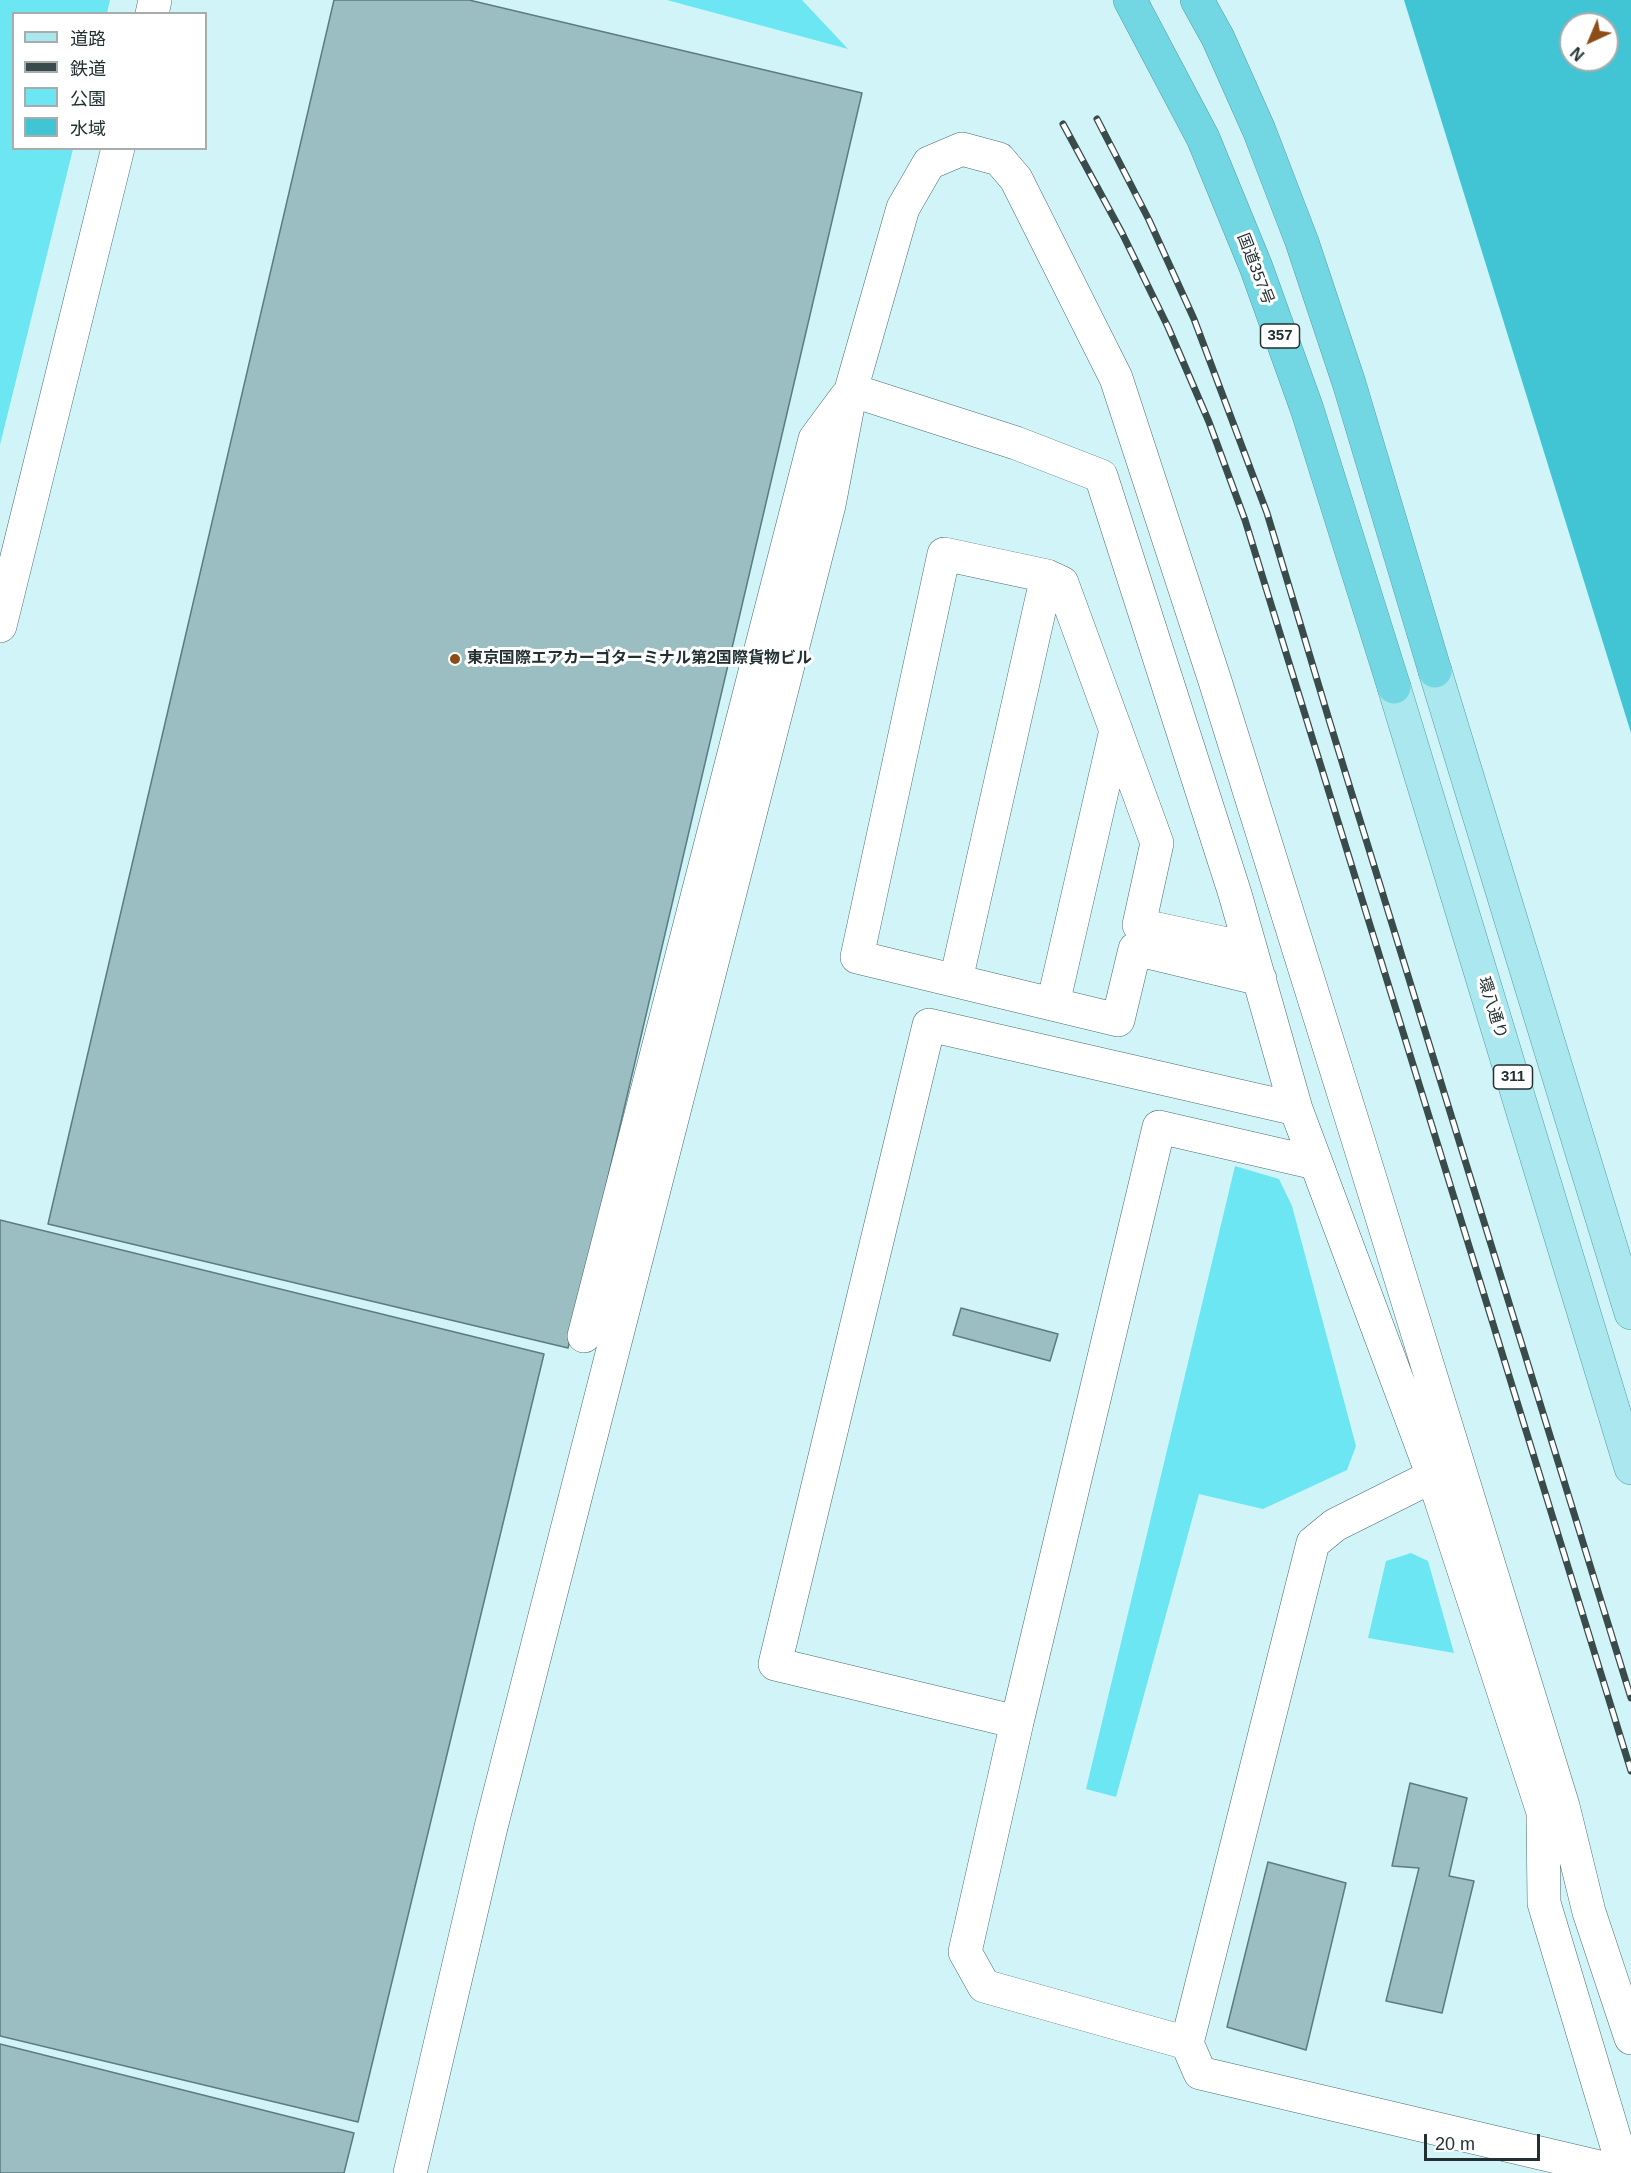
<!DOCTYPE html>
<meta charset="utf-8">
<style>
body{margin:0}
#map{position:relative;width:1631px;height:2173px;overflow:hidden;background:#d0f4f8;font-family:Arial,"Noto Sans JP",sans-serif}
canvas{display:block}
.legend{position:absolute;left:12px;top:12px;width:195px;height:138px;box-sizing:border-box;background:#fff;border:2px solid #a7acad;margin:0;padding:8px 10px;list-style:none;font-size:18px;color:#223031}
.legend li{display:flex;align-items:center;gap:12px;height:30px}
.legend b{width:30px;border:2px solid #a7acad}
.north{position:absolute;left:1559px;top:12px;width:60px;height:60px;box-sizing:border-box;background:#fff;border:2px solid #a7acad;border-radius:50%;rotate:224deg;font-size:16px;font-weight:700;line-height:24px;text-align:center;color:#223031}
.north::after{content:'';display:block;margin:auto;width:21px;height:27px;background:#8d4d16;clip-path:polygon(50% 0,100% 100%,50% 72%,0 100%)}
.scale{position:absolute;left:1424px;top:2134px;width:116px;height:27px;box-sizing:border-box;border:3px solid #223031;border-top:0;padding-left:8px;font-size:18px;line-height:21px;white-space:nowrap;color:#223031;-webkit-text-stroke:4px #fff;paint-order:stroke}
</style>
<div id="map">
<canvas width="1631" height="2173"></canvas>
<ul class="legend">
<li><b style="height:8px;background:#aae7ee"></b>道路</li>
<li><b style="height:8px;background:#3a4b4c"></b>鉄道</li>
<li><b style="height:16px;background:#6de6f4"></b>公園</li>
<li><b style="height:16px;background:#41c5d4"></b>水域</li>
</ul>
<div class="north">N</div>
<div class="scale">20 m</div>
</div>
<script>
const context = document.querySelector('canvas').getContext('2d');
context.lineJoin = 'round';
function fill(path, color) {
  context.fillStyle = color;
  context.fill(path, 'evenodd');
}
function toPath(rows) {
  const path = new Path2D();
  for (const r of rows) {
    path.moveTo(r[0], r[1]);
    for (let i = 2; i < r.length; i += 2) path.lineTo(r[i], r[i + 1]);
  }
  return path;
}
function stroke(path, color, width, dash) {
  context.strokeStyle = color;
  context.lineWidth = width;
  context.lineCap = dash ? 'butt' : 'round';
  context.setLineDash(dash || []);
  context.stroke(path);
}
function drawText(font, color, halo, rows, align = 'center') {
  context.font = font + ' Arial,"Noto Sans JP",sans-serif';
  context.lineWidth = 6;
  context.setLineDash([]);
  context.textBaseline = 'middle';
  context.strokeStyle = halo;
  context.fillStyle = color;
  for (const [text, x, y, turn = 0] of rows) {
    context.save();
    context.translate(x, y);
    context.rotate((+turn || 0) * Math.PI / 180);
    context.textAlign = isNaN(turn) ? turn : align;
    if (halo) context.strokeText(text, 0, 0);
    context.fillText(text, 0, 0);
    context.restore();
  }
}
fill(toPath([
 [0,0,110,0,107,13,14,14,14,148,73,149,0,445],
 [667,0,802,0,848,49],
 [1235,1166,1279,1179,1292,1206,1356,1446,1347,1470,1263,1509,1199,1494,1116,1797,1086,1789],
 [1411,1553,1428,1561,1454,1653,1368,1638,1386,1561]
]), '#6de6f4');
fill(toPath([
 [1404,0,1631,0,1631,733],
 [1571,24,1607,24,1607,60,1571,60]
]), '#41c5d4');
const building = toPath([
 [334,0,469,0,862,93,568,1348,48,1224,334,0],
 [0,1220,544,1354,358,2122,0,2036,0,1220],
 [961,1308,1058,1334,1050,1361,953,1335,961,1308],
 [1410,1783,1467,1798,1449,1876,1474,1881,1442,2013,1386,2001,1419,1868,1392,1866,1410,1783],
 [1268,1862,1346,1883,1306,2050,1227,2027,1268,1862],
 [0,2044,354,2133,344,2173,0,2173,0,2044]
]);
fill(building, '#9bbec2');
stroke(building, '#5b7c80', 1.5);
const minor = toPath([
 [152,14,155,0],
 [0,626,118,148],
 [1250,949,1139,925,1157,843,1062,583,1047,576,944,554,857,957,1118,1020,1135,949,1260,979],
 [956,980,1047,576],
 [1053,1004,1116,730],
 [1296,1109,929,1025,775,1664,1017,1722,1159,1127,1315,1163],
 [584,1336,815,439,846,397],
 [1433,1476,1335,1525,1313,1543,1187,2043,1200,2073,1625,2173],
 [1017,1722,965,1952,984,1986,1187,2043],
 [410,2173,491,1827,829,505,851,390],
 [1625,2173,1544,1903,1543,1812,1433,1476,1296,1109,1235,894,1101,476,1016,443,851,390,903,208,929,163,962,149,999,159,1016,179,1116,378,1215,681,1357,1136,1563,1806,1589,1912,1631,2038]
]);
const major = toPath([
 [1435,671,1631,1313],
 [1394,687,1631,1468]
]);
const highway = toPath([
 [1130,0,1203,138,1256,267,1307,409,1394,687],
 [1197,0,1218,38,1259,130,1302,242,1349,383,1435,671]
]);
stroke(minor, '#4c6c70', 34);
stroke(major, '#569da5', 34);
stroke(highway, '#569da5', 34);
stroke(minor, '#fff', 33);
stroke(major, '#aae7ee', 33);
stroke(highway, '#72d7e3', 33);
const rail = toPath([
 [1097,119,1149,220,1194,319,1267,513,1330,723,1631,1698],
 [1063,124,1122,233,1168,327,1209,422,1245,520,1631,1771]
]);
stroke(rail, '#3a4b4c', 7);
stroke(rail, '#fff', 4.5, [14]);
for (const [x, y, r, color] of [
 [455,659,6,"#8d4d16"]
]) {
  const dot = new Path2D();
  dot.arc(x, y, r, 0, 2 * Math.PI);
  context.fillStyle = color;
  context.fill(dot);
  stroke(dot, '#fff', 2);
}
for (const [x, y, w] of [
 [1280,336,39],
 [1513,1077,39]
]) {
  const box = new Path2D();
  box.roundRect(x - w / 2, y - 12, w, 24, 4.5);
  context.fillStyle = '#fff';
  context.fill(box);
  stroke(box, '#223031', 1.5);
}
drawText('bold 15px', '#223031', null, [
 ["357",1280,336],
 ["311",1513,1077]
]);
drawText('16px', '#223031', '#fff', [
 ["国道357号",1255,269,69],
 ["環八通り",1492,1008,73]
]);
drawText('bold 16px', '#223031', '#fff', [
 ["東京国際エアカーゴターミナル第2国際貨物ビル",467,659]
], 'left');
</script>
